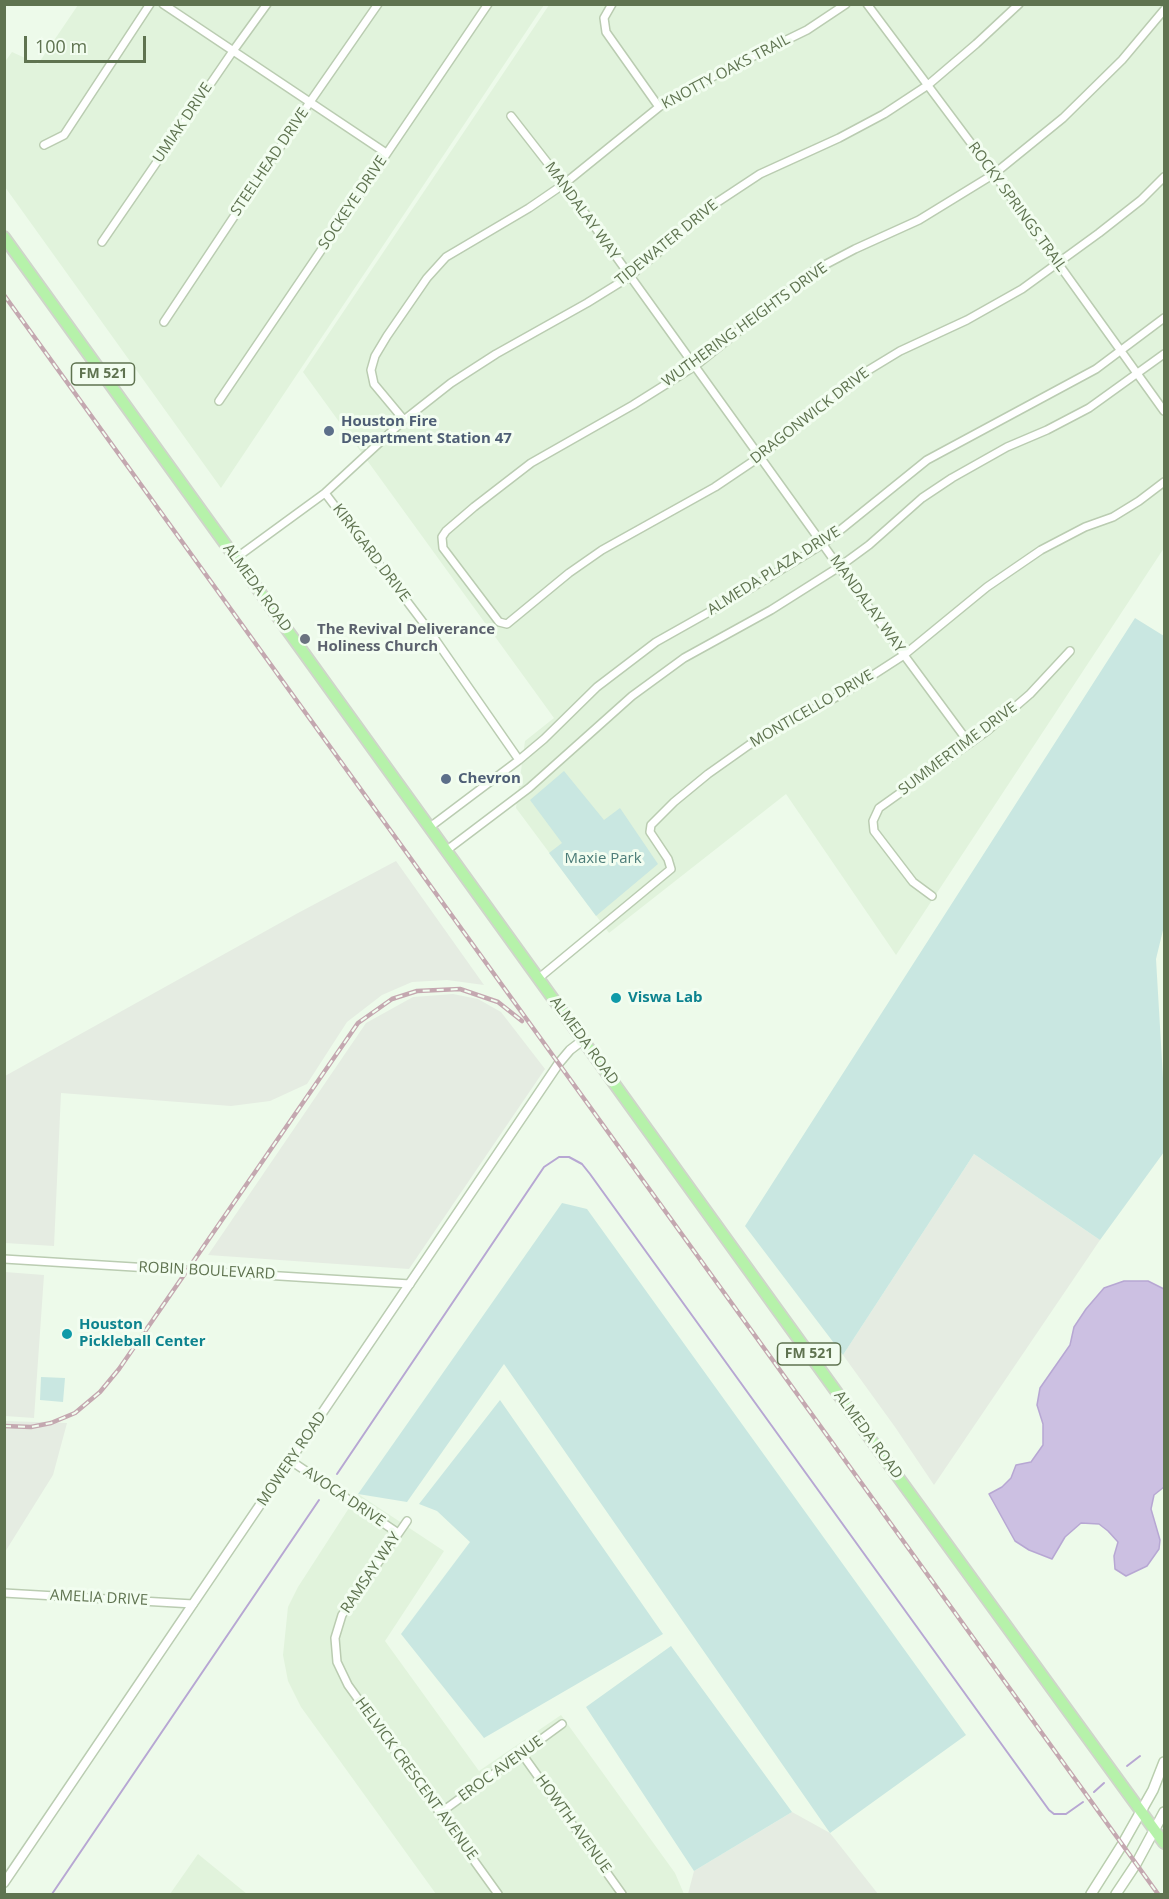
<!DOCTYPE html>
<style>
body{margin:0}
#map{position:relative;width:1169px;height:1899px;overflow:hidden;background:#edfaea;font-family:"Open Sans",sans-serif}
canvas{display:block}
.frame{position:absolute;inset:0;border:6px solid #5f7350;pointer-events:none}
.scale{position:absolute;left:24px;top:36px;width:122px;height:27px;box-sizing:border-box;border:3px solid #5f7350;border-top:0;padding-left:8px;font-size:18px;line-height:21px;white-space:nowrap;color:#5f7350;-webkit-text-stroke:4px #f2fdf0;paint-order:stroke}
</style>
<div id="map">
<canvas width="1169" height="1899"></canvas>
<div class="frame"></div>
<div class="scale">100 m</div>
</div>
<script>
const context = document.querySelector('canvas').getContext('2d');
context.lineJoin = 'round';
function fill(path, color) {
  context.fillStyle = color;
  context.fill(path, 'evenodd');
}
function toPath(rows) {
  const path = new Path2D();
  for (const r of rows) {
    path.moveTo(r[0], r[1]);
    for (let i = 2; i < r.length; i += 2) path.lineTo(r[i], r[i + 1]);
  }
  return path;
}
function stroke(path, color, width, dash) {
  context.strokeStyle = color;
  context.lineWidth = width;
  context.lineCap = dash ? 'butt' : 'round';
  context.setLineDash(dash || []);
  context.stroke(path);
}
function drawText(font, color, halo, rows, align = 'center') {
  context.font = font + ' "Open Sans",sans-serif';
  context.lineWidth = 6;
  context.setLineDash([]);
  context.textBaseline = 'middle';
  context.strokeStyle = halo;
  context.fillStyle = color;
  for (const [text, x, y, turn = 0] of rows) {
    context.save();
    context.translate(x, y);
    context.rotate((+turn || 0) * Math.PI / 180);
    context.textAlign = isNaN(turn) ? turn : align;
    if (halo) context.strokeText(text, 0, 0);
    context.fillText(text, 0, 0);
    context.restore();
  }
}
fill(toPath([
 [78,5,544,5,221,488,5,187,4,63,12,52,38,64],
 [549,5,1164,5,1164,548,896,955,786,794,609,933,516,808,525,741,554,718,303,372],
 [358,1494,444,1551,385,1641,479,1771,561,1715,675,1873,684,1894,436,1894,301,1707,288,1681,283,1655,288,1607,298,1587],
 [198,1854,247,1894,170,1894]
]), '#e1f3dc');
fill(toPath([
 [396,861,484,985,447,980,412,982,382,995,347,1022,307,1084,270,1101,231,1106,61,1093,54,1246,5,1243,5,1076,298,913],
 [453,994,478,999,501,1012,545,1069,409,1269,208,1255,366,1023,413,997],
 [974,1154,1100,1240,934,1485,895,1427,843,1355],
 [5,1272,44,1275,34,1418,5,1416],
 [5,1421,67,1423,53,1475,5,1552],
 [792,1812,830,1833,878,1894,688,1894,694,1871]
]), '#e5ece2');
fill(toPath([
 [1135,618,1164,636,1164,926,1156,959,1164,1095,1164,1152,1100,1240,974,1154,843,1355,745,1226],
 [564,771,604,820,620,808,658,864,596,916,549,853,562,843,530,800],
 [562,1203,587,1209,966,1735,830,1833,504,1364,407,1502,358,1494],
 [41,1377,65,1378,63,1402,40,1400],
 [500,1400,663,1634,484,1738,401,1634,470,1542,437,1511,419,1504],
 [671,1646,792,1812,694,1871,586,1707]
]), '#c9e7e1');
const water = toPath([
 [1124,1281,1148,1281,1164,1289,1164,1487,1154,1495,1151,1509,1160,1540,1159,1549,1147,1566,1126,1576,1115,1569,1114,1556,1118,1542,1108,1531,1099,1524,1081,1523,1065,1537,1052,1559,1029,1550,1015,1541,989,1494,1002,1487,1011,1478,1016,1465,1031,1462,1043,1445,1043,1424,1037,1405,1040,1388,1070,1345,1074,1327,1086,1309,1104,1288,1124,1281]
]);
fill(water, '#ccc0e2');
stroke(water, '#b7a7d3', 1.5);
stroke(toPath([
 [337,1474,544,1167,559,1157,569,1157,582,1164,590,1174,1049,1810,1054,1814,1066,1814,1083,1802],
 [1127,1766,1140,1756],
 [1094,1792,1104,1783],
 [52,1894,319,1500]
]), '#b7a7d3', 2);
const minor = toPath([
 [163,4,386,153],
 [612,4,604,18,606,32,659,107],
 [867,4,994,174,1164,411],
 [1164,10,1122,60,1063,118,994,174,919,220,855,249,815,270,695,366,633,405,531,463,474,507,446,531,442,537,443,548,499,622,507,624,569,573,602,550,715,487,761,456,849,382,900,351,967,320,1022,289,1099,233,1141,200,1164,177],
 [511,116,564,184,839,567,969,743],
 [44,145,64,135,150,4],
 [102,242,233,51,267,4],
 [164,322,310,102,378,4],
 [219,401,488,4],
 [404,420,374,384,371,370,375,356,387,336,427,278,446,257,529,208,564,184,659,107,725,70,807,30,846,4],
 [325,493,428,629,519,760],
 [236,558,325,493,404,420,451,383,496,354,587,303,629,277,671,242,710,207,760,174,839,138,884,114,928,85,976,44,1019,4],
 [430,827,519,760,544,739,597,687,656,642,743,593,823,544,927,460,1096,369,1164,318],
 [447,850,529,788,632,696,684,658,771,610,839,567,869,545,922,498,952,478,1007,447,1047,430,1089,408,1164,354],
 [932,896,913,882,874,831,873,821,879,808,987,731,1030,694,1070,651],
 [539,978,671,869,668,859,650,832,651,825,674,802,708,774,749,745,856,686,904,655,987,587,1041,550,1085,527,1113,517,1139,501,1164,482],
 [4,1259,410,1284],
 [291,1461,398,1533],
 [407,1521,342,1615,335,1638,337,1662,348,1685,498,1894],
 [4,1593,193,1604],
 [522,1754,622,1894],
 [440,1813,562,1724]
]);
const tertiary = toPath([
 [4,1883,559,1063,570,1050,583,1040]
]);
const secondary = toPath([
 [1091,1894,1122,1845,1153,1790,1164,1762],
 [1116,1894,1136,1864,1164,1812]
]);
const primary = toPath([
 [4,237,869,1437,1164,1843]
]);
stroke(minor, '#baccb1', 10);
stroke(tertiary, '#baccb1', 11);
stroke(secondary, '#b9ceae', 12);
stroke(primary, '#cfd5ca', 14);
stroke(minor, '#fff', 7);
stroke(tertiary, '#fff', 8);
stroke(secondary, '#fff', 9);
stroke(primary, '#b6f2aa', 10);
const rail = toPath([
 [4,295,1158,1894],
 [4,1426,31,1427,51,1423,75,1413,100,1392,119,1369,358,1023,392,999,417,991,460,989,498,1002,522,1021]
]);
stroke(rail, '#c4a8b0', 4.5);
stroke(rail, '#f2fdf0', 2, [7]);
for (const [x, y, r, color] of [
 [329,431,6,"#5c6f8a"],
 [305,639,6,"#6b7280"],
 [446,779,6,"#5c6f8a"],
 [616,998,6,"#0f9aa8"],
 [67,1334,6,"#0f9aa8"]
]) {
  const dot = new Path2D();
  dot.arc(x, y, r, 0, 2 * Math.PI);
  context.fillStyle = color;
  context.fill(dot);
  stroke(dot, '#f2fdf0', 2);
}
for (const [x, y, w] of [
 [103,374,63],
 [809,1354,63]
]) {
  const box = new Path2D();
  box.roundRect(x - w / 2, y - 11, w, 22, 4.5);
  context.fillStyle = '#f2fdf0';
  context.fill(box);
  stroke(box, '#5f7350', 1.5);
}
drawText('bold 14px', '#5f7350', null, [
 ["FM 521",103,374],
 ["FM 521",809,1354]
]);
drawText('15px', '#5f7350', '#f2fdf0', [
 ["KNOTTY OAKS TRAIL",726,72,-28],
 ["UMIAK DRIVE",183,123,-56],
 ["STEELHEAD DRIVE",270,162,-56],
 ["SOCKEYE DRIVE",353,203,-56],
 ["ROCKY SPRINGS TRAIL",1017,207,54],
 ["MANDALAY WAY",582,211,54],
 ["TIDEWATER DRIVE",667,243,-39],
 ["WUTHERING HEIGHTS DRIVE",745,325,-36],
 ["DRAGONWICK DRIVE",810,416,-38],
 ["KIRKGARD DRIVE",371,553,53],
 ["ALMEDA PLAZA DRIVE",774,571,-32],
 ["ALMEDA ROAD",257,588,54],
 ["MANDALAY WAY",867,604,54],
 ["MONTICELLO DRIVE",812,709,-30],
 ["SUMMERTIME DRIVE",958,749,-37],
 ["ALMEDA ROAD",584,1041,54],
 ["ROBIN BOULEVARD",207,1271,3],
 ["ALMEDA ROAD",868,1435,54],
 ["MOWERY ROAD",292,1459,-56],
 ["AVOCA DRIVE",344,1497,34],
 ["RAMSAY WAY",371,1573,-56],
 ["AMELIA DRIVE",99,1598,3],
 ["EROC AVENUE",501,1769,-36],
 ["HELVICK CRESCENT AVENUE",416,1779,54],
 ["HOWTH AVENUE",573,1824,54]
]);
drawText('bold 15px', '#4e5e75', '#f2fdf0', [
 ["Houston Fire",341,422],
 ["Department Station 47",341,439],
 ["Chevron",458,779]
], 'left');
drawText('bold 15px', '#5b616d', '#f2fdf0', [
 ["The Revival Deliverance",317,630],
 ["Holiness Church",317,647]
], 'left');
drawText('15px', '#4c7c78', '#f2fdf0', [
 ["Maxie Park",603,859]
]);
drawText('bold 15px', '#0d838f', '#f2fdf0', [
 ["Viswa Lab",628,998],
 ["Houston",79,1325],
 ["Pickleball Center",79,1342]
], 'left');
</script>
